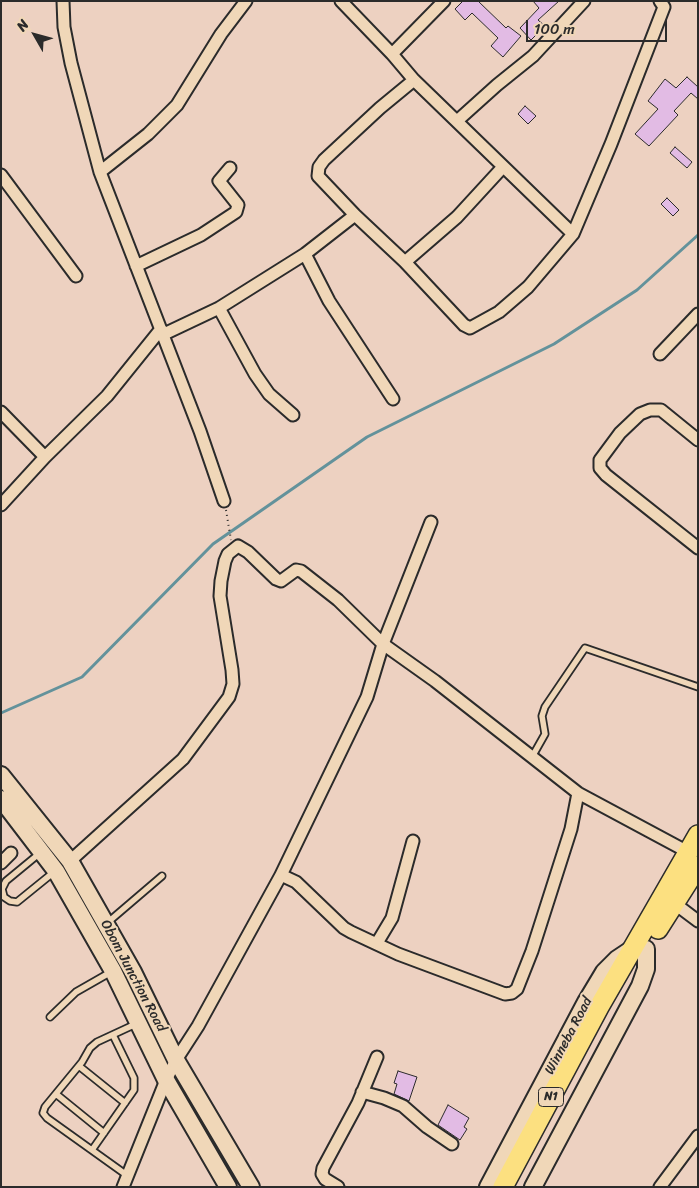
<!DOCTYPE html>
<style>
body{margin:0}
#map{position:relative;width:699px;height:1188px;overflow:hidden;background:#edd1c1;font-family:Sriracha,sans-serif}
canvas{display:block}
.frame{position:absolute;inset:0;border:2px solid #2b2b2b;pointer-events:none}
.north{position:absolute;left:10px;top:10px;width:50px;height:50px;-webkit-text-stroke:4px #f0d7b8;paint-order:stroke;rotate:308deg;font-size:14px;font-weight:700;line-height:20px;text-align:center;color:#2b2b2b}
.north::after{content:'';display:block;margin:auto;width:18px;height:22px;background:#2b2b2b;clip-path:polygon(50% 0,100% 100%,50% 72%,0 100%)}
.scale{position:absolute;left:526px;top:20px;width:141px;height:22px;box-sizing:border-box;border:2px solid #2b2b2b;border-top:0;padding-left:6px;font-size:15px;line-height:18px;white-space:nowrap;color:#2b2b2b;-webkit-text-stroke:4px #f0d7b8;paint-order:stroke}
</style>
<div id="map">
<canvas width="699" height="1188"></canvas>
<div class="frame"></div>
<div class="north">N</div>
<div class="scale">100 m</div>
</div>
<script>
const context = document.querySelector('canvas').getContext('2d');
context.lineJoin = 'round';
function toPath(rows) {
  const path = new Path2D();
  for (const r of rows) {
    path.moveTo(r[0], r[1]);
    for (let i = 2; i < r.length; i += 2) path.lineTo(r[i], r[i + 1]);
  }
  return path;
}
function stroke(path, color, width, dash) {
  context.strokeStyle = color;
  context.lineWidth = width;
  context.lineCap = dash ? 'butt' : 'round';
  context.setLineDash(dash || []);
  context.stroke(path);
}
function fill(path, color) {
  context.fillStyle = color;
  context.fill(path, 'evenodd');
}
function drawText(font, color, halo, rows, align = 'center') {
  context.font = font + ' Sriracha,sans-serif';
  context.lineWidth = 4;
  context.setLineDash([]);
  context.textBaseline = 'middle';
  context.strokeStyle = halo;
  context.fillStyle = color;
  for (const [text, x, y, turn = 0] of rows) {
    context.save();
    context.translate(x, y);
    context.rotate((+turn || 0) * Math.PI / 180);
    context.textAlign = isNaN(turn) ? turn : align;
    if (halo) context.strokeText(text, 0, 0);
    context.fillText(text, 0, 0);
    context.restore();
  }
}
stroke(toPath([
 [1,713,82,677,213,544,367,437,554,344,637,290,698,235]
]), '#63929b', 3);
const building = toPath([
 [463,1,478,1,506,28,508,26,521,36,503,57,491,46,498,38,472,13,465,20,455,9,463,1],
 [533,1,559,1,538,20,545,26,531,40,520,28,539,8,533,1],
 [687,77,698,87,698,99,691,93,674,111,678,115,649,146,635,134,658,109,648,101,665,79,676,88,687,77],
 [525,106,536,116,528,124,518,114,525,106],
 [675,147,692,162,687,168,670,153,675,147],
 [667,198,679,210,673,216,661,204,667,198],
 [398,1071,417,1077,409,1101,394,1094,397,1084,394,1083,398,1071],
 [448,1105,469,1118,464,1127,467,1129,460,1140,438,1125,448,1105]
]);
fill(building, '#e2bbe4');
stroke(building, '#2b2b2b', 1);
const service = toPath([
 [532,757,545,734,542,716,545,707,585,648,698,687],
 [40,853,6,881,2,889,4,897,10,901,17,902,54,872],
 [107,923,162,876],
 [50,1017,76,992,111,972],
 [79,1066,125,1103],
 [56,1094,104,1133],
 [92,1150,134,1090,134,1078,113,1035],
 [128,1176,47,1118,43,1113,45,1107,82,1062,90,1048,97,1042,138,1023]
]);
const minor = toPath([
 [63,1,64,27,71,63,100,172,200,431,224,501],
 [341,1,392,54,414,80,573,234],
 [392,54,444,1],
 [414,80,380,108,324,160,319,167,318,176,355,215,405,262,464,325,470,328,499,312,528,287,573,234,611,144,664,7,660,1],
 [457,121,497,85,533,56,584,1],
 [100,172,148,134,177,105,221,34,246,1],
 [1,175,76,276],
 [305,254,329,301,393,399],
 [405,262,457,217,502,168],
 [136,266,201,235,236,212,238,205,219,181,230,168],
 [219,308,255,374,269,394,293,415],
 [162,335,219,308,305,254,355,215],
 [660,354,698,314],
 [1,412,45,457],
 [698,440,661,410,650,410,640,414,620,433,600,460,600,468,606,475,698,548],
 [1,505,45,457,107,396,161,329],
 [70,861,183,759,229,697,233,684,232,670,220,596,221,581,225,561,228,554,238,546,248,552,276,579,281,581,296,570,301,571,338,600,383,644,435,681,578,793,688,852],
 [1,863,11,853],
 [281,875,296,882,344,928,351,932,398,954,505,994,512,993,517,989,532,951,571,829,578,793],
 [674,903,698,921],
 [377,943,392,918,413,841],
 [362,1092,384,1098,403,1106,427,1127,452,1144],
 [123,1187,166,1080,176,1060,198,1026,281,875,367,697,383,644,431,522],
 [338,1187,325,1179,322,1174,323,1168,358,1103,377,1057],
 [660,1187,698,1136]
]);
const secondary = toPath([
 [1,775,70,861,133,972,176,1060,251,1187],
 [1,799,56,871,113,971,166,1080,228,1187],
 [488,1187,586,1002,604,972,617,959,632,949],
 [533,1187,640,986,646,969,646,949]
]);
const trunk = toPath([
 [658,929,698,866],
 [503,1187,599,1007,698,835]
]);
stroke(service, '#2b2b2b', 9);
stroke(minor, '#2b2b2b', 15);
stroke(secondary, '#2b2b2b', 20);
stroke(trunk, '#2b2b2b', 22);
stroke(toPath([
 [226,510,231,540]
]), '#2b2b2b', 2, [1, 4]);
stroke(service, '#f0d7b8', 5.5);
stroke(minor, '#f0d7b8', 11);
stroke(secondary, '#f0d7b8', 16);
stroke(trunk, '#fce080', 19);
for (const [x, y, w] of [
 [551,1097,25]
]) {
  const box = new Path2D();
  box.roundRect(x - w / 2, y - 9.5, w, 19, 4);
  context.fillStyle = '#f0d7b8';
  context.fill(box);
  stroke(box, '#2b2b2b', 1);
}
drawText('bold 12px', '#2b2b2b', null, [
 ["N1",551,1097]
]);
drawText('14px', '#2b2b2b', '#f0d7b8', [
 ["Obom Junction Road",133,976,62],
 ["Winneba Road",569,1036,-62]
]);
</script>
